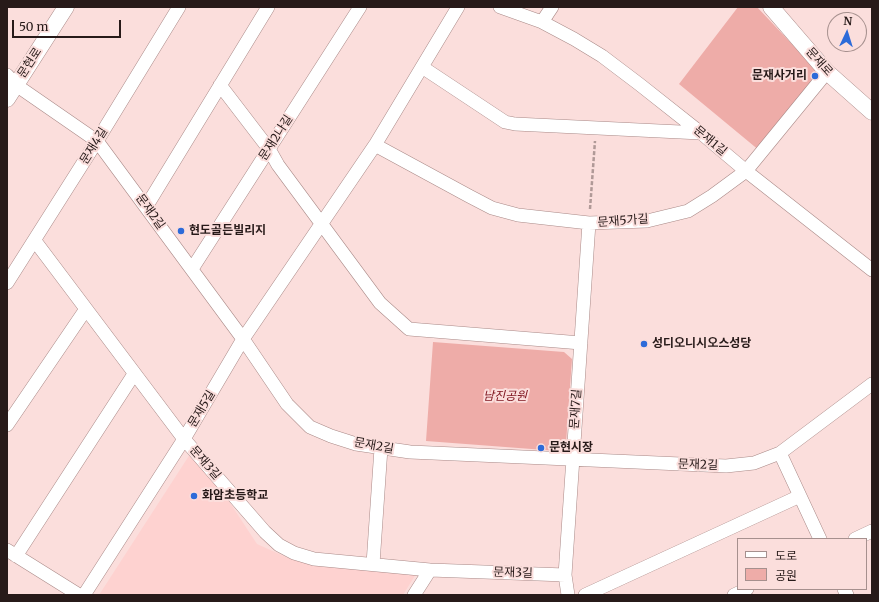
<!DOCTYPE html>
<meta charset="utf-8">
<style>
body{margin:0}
#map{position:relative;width:879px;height:602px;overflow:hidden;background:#fbdedc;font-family:Merriweather,"Noto Sans KR",serif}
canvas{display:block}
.frame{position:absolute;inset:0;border:8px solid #271a19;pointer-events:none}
.legend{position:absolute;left:737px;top:538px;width:130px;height:52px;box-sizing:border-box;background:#fbdedc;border:1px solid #a6908e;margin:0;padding:5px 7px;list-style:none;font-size:12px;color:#271a19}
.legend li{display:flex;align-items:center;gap:8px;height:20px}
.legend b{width:20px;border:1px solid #a6908e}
.north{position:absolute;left:827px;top:12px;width:40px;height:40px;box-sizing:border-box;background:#fbdedc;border:1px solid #a6908e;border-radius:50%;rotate:4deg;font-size:11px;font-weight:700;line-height:16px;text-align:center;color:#271a19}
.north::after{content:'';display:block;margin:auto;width:14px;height:18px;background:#2d6bd9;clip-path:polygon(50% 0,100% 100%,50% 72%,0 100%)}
.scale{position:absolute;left:12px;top:20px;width:109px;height:18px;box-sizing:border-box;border:2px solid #271a19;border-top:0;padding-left:5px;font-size:12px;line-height:14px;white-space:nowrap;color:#271a19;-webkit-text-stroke:3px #fbdedc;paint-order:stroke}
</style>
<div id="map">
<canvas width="879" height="602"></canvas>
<div class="frame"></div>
<ul class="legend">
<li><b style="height:5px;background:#fff"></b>도로</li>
<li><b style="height:11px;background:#eeaca8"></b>공원</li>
</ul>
<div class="north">N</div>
<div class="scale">50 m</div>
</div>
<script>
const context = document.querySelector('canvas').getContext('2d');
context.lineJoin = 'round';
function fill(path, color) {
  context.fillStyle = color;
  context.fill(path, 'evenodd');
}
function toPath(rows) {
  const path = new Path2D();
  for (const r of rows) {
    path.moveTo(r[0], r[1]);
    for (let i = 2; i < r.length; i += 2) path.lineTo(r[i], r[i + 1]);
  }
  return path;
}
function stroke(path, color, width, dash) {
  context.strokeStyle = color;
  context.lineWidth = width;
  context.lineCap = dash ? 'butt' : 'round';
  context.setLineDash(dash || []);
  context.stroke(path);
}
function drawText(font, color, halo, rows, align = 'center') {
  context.font = font + ' Merriweather,"Noto Sans KR",serif';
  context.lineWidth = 4;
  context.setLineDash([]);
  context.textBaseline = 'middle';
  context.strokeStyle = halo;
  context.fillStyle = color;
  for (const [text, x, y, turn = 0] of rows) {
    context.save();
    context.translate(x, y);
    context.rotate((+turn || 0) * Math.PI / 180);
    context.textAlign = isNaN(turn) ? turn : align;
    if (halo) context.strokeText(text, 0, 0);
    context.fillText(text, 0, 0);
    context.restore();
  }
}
fill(toPath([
 [194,448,257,544,288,558,416,574,403,595,99,595]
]), '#fed2d0');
fill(toPath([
 [738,7,757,7,825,79,766,156,679,84],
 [433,342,564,352,572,359,566,443,558,451,426,441]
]), '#eeaca8');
const minor = toPath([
 [500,7,542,22,574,39,602,56,639,84,701,133,746,171,872,270],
 [542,22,552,7],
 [422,67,505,122,515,124,701,133],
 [7,75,16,85,97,141,243,339,287,404,310,427,331,436,356,444,410,452,726,466,754,463,780,453,872,384],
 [220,85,269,149,278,165,380,303,409,329,581,343],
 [375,145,469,196,492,208,518,215,589,223,647,221,688,211,712,196,746,171,827,72],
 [146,207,268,7],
 [35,241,184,439,265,532,279,545,294,553,314,559,430,570,565,575],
 [192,269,360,7],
 [7,283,97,141,179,7],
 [7,425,86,309],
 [780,453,820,539],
 [855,539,872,531],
 [7,550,79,595],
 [16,556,134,374],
 [373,564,381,448],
 [844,589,847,595],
 [84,595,184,439,243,339,375,145,458,7],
 [414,595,430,570],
 [568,595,565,575,589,223],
 [585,595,800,496],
 [734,595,747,589]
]);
const tertiary = toPath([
 [771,7,827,72,872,112],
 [7,99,66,7]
]);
stroke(minor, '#a98987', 14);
stroke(tertiary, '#a98987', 17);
stroke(toPath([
 [590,209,595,141]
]), '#b09997', 2.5, [4, 2]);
stroke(minor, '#fff', 13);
stroke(tertiary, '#fff', 16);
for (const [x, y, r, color] of [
 [815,76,4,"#2d6bd9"],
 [181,231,4,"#2d6bd9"],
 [644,344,4,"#2d6bd9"],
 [541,448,4,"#2d6bd9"],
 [194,496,4,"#2d6bd9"]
]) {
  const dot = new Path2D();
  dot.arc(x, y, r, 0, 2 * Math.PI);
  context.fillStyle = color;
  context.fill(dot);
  stroke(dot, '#fbdedc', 1.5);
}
drawText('12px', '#271a19', '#fbdedc', [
 ["문재로",819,62,48],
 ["문현로",30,63,-57],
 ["문재2나길",276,138,-57],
 ["문재1길",710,141,40],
 ["문재4길",94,146,-58],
 ["문재2길",150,212,54],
 ["문재5가길",623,221,-4],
 ["문재5길",202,409,-59],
 ["문재7길",576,409,-86],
 ["문재2길",374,446,10],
 ["문재3길",205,463,49],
 ["문재2길",698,465,2],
 ["문재3길",513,573,2]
]);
drawText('bold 12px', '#271a19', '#fbdedc', [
 ["문재사거리",807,76,"right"],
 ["현도골든빌리지",189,231],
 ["성디오니시오스성당",652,344],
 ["문현시장",549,448],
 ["화암초등학교",202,496]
], 'left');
drawText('italic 12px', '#801721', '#fbdedc', [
 ["남진공원",505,397]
]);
</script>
